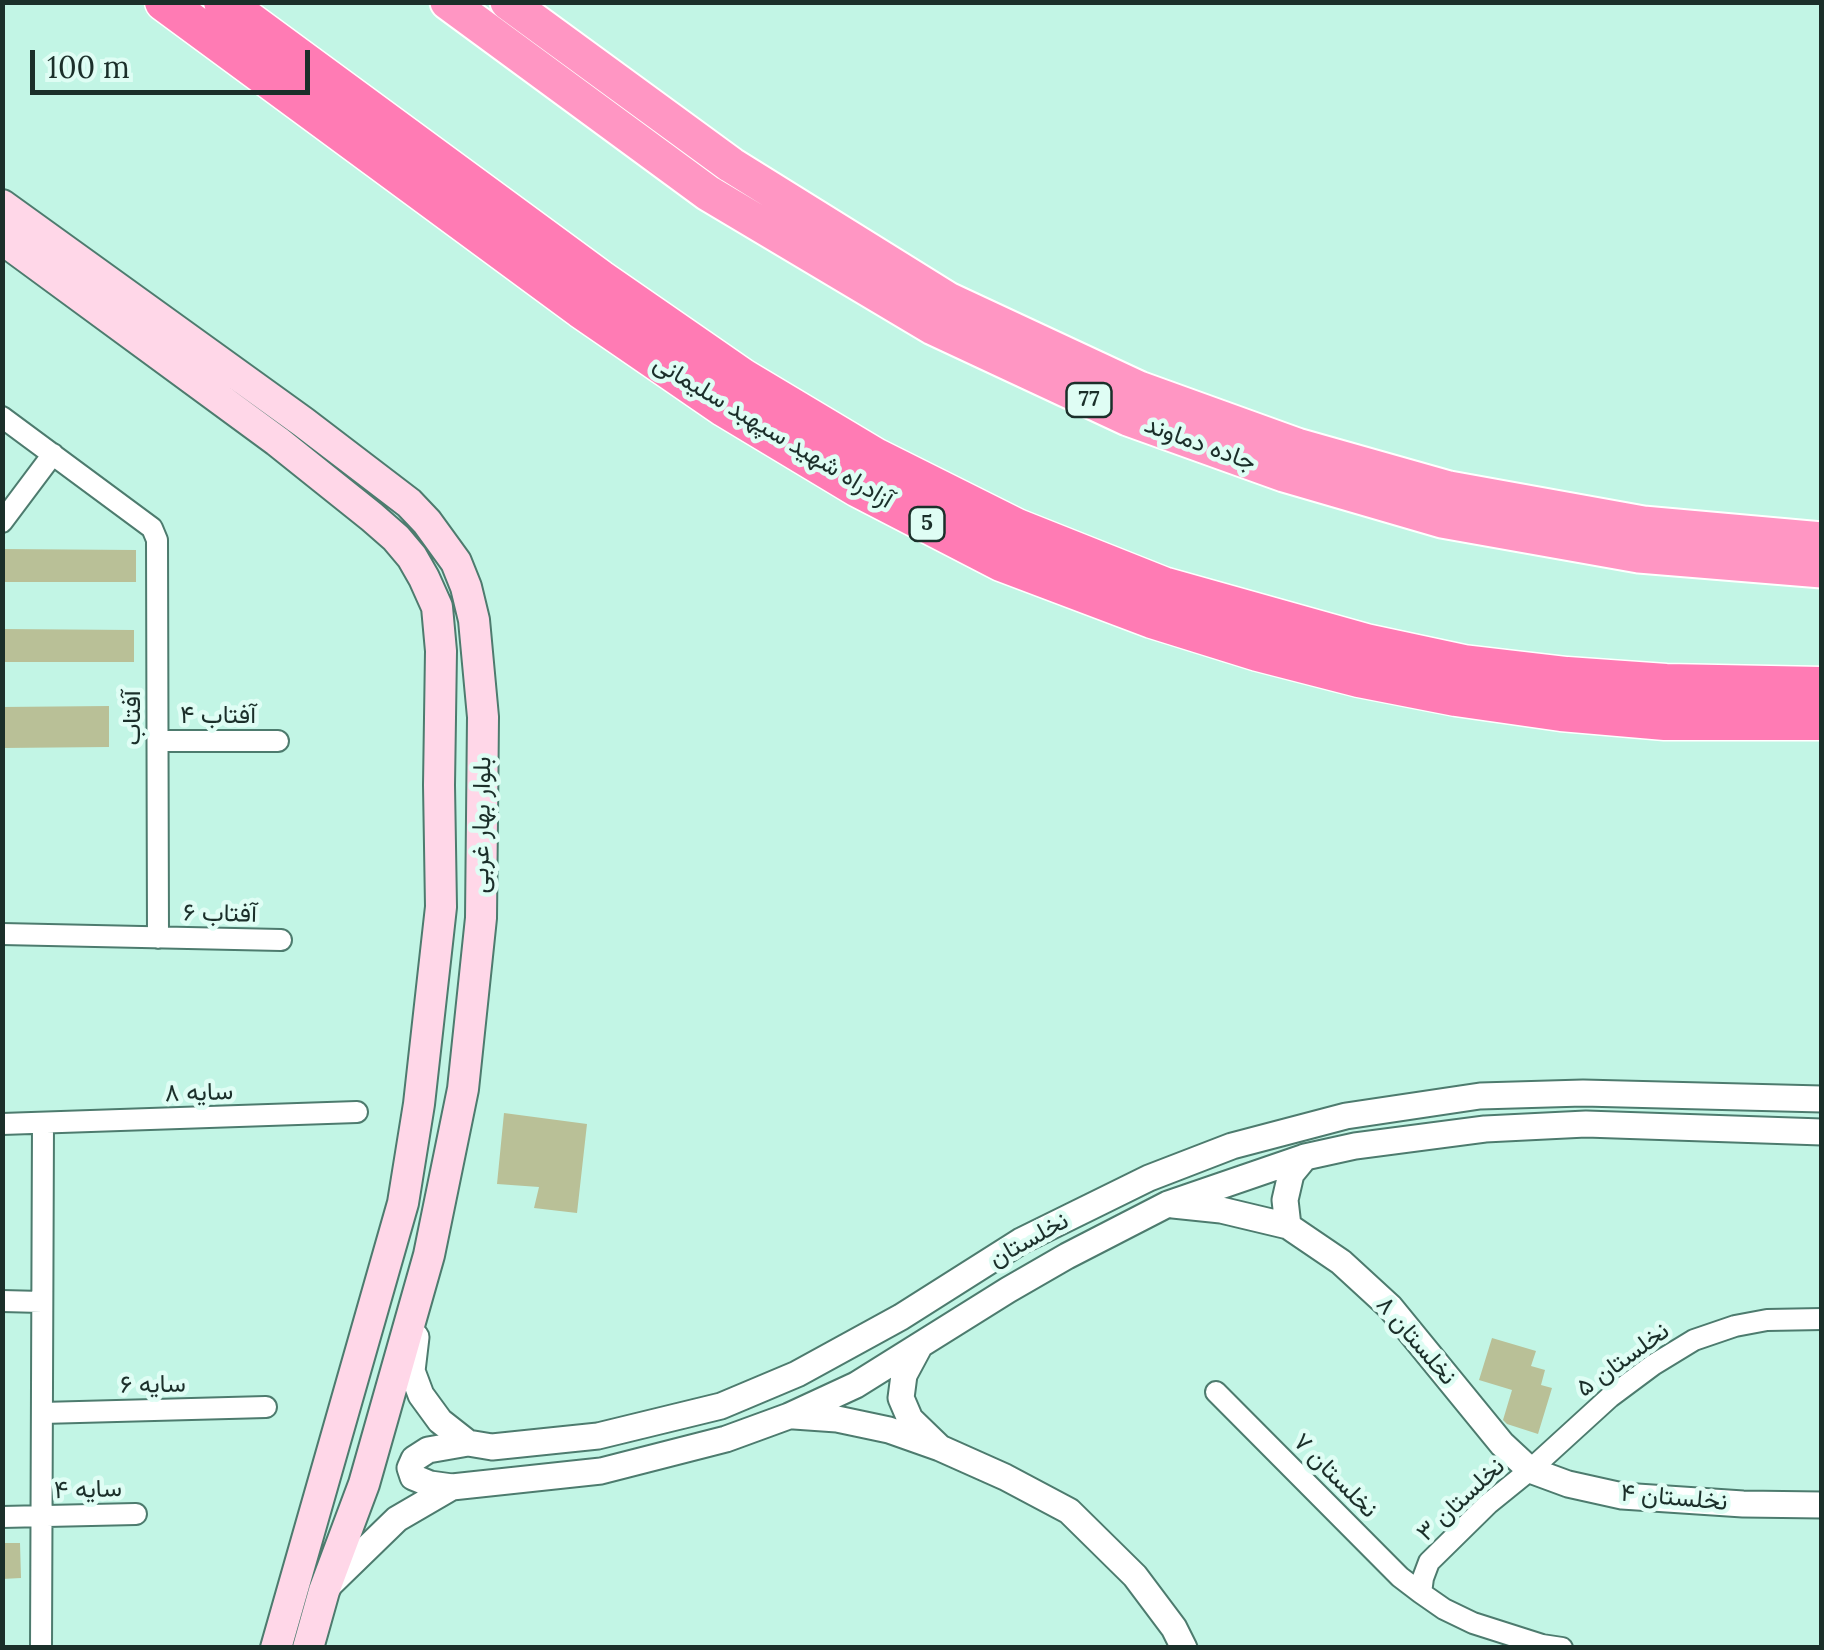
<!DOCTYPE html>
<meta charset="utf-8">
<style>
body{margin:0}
#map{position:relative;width:1824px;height:1650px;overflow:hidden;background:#c2f5e5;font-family:Lora,serif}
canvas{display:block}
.frame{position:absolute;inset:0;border:5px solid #1b2f2a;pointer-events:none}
.scale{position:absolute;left:30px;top:50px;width:280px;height:45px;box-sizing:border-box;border:5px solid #1b2f2a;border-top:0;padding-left:12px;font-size:30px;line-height:35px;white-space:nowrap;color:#1b2f2a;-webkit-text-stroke:8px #dffdf4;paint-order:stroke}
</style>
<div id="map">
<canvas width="1824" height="1650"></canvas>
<div class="frame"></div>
<div class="scale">100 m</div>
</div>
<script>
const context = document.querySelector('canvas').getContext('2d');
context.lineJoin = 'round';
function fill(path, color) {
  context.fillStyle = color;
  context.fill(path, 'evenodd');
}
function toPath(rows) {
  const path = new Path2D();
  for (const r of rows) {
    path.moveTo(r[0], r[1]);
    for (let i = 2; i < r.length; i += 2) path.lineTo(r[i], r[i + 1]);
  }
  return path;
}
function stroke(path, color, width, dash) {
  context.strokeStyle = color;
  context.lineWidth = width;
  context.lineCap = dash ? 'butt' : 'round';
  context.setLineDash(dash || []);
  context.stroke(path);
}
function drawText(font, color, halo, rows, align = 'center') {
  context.font = font + ' Lora,Vazirmatn,serif';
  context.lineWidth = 9;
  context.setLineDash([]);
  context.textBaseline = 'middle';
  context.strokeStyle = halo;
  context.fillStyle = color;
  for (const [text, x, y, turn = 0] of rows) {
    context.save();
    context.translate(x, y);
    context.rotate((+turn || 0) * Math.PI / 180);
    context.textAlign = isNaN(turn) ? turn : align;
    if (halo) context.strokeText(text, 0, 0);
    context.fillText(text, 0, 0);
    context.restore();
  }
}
fill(toPath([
 [2,549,136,550,136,582,2,582],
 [2,629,134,630,134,662,2,662],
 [109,706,109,747,2,748,2,707],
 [504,1113,587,1124,577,1213,534,1208,539,1187,497,1184],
 [1492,1338,1536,1351,1531,1366,1545,1370,1541,1385,1552,1388,1538,1434,1507,1424,1503,1420,1512,1390,1479,1380],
 [2,1543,20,1543,21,1578,2,1579]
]), '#b9c097');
const minor = toPath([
 [2,417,152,528,157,540,158,938],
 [2,522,53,454],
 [158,741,278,741],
 [2,934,281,940],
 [2,1124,357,1112],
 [2,1301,42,1302],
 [1216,1392,1400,1577,1421,1593],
 [42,1413,266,1407],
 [2,1517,136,1514],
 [41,1648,43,1124],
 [1562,1648,1542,1645,1473,1623,1444,1609,1421,1593,1423,1578,1429,1562,1488,1504,1530,1470,1610,1397,1653,1365,1694,1340,1735,1326,1767,1320,1822,1319]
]);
const tertiary = toPath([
 [1173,1205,1221,1210,1288,1226,1341,1262,1390,1307,1502,1444,1530,1470,1568,1484,1622,1496,1743,1504,1822,1505],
 [1288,1226,1285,1200,1291,1174,1305,1157],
 [416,1337,412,1371,421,1395,440,1421,468,1443,492,1447,598,1436,721,1406,797,1374,901,1317,1021,1241,1149,1178,1232,1146,1346,1116,1480,1096,1583,1093,1822,1099],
 [794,1416,837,1419,889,1430,940,1448,910,1419,901,1398,904,1375,919,1347],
 [940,1448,1005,1477,1069,1511,1135,1576,1174,1628,1184,1648],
 [452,1487,430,1484,413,1477,410,1468,414,1459,428,1450,468,1443],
 [327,1587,397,1519,452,1487,601,1471,726,1439,789,1416,856,1385,1008,1290,1067,1256,1168,1204,1305,1157,1355,1146,1485,1129,1586,1124,1822,1132]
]);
const secondary = toPath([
 [2,205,303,422,409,503,427,522,456,562,466,587,474,620,483,717,481,918,463,1089,429,1255,364,1484,324,1591,308,1648],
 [2,239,277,441,372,517,396,538,412,557,424,578,437,607,441,651,439,785,441,907,419,1104,403,1203,276,1648]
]);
const trunk = toPath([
 [448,2,708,193,933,327,1128,418,1284,474,1442,520,1639,555,1822,570],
 [508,2,731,165,948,300,1139,389,1297,446,1449,489,1643,524,1822,540]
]);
const motorway = toPath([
 [164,2,581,309,725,408,858,488,1001,562,1152,619,1258,652,1359,678,1456,697,1561,712,1665,721,1822,721],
 [223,2,600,279,743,378,875,457,1017,528,1163,586,1366,643,1464,664,1567,676,1666,683,1822,686]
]);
stroke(minor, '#4d7b6e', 24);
stroke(tertiary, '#4d7b6e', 29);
stroke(secondary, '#4d7b6e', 34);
stroke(trunk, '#fff', 39);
stroke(motorway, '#fff', 41);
stroke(minor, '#fff', 20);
stroke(tertiary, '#fff', 25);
stroke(secondary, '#ffd7e8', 30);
stroke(trunk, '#ff96c3', 35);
stroke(motorway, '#ff7bb4', 38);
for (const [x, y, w] of [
 [1089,400,45],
 [927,524,35]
]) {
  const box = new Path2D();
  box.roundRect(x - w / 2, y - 17, w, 34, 8);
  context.fillStyle = '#dffdf4';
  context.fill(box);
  stroke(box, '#1b2f2a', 2.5);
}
drawText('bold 22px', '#1b2f2a', null, [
 ["77",1089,400],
 ["5",927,524]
]);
drawText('25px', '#1b2f2a', '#dffdf4', [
 ["آزادراه شهید سپهبد سلیمانی",773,432,31],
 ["جاده دماوند",1200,444,20],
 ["آفتاب ۴",218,716],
 ["آفتاب",133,718,-90],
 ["بلوار بهار غربی",482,825,-89],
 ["آفتاب ۶",220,914,1],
 ["سایه ۸",199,1093,-2],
 ["نخلستان",1029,1240,-29],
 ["نخلستان ۸",1416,1341,49],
 ["نخلستان ۵",1623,1360,-36],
 ["سایه ۶",153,1385,-1],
 ["نخلستان ۷",1335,1476,45],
 ["سایه ۴",88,1490,-2],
 ["نخلستان ۴",1674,1498,5],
 ["نخلستان ۳",1461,1500,-43]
]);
</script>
